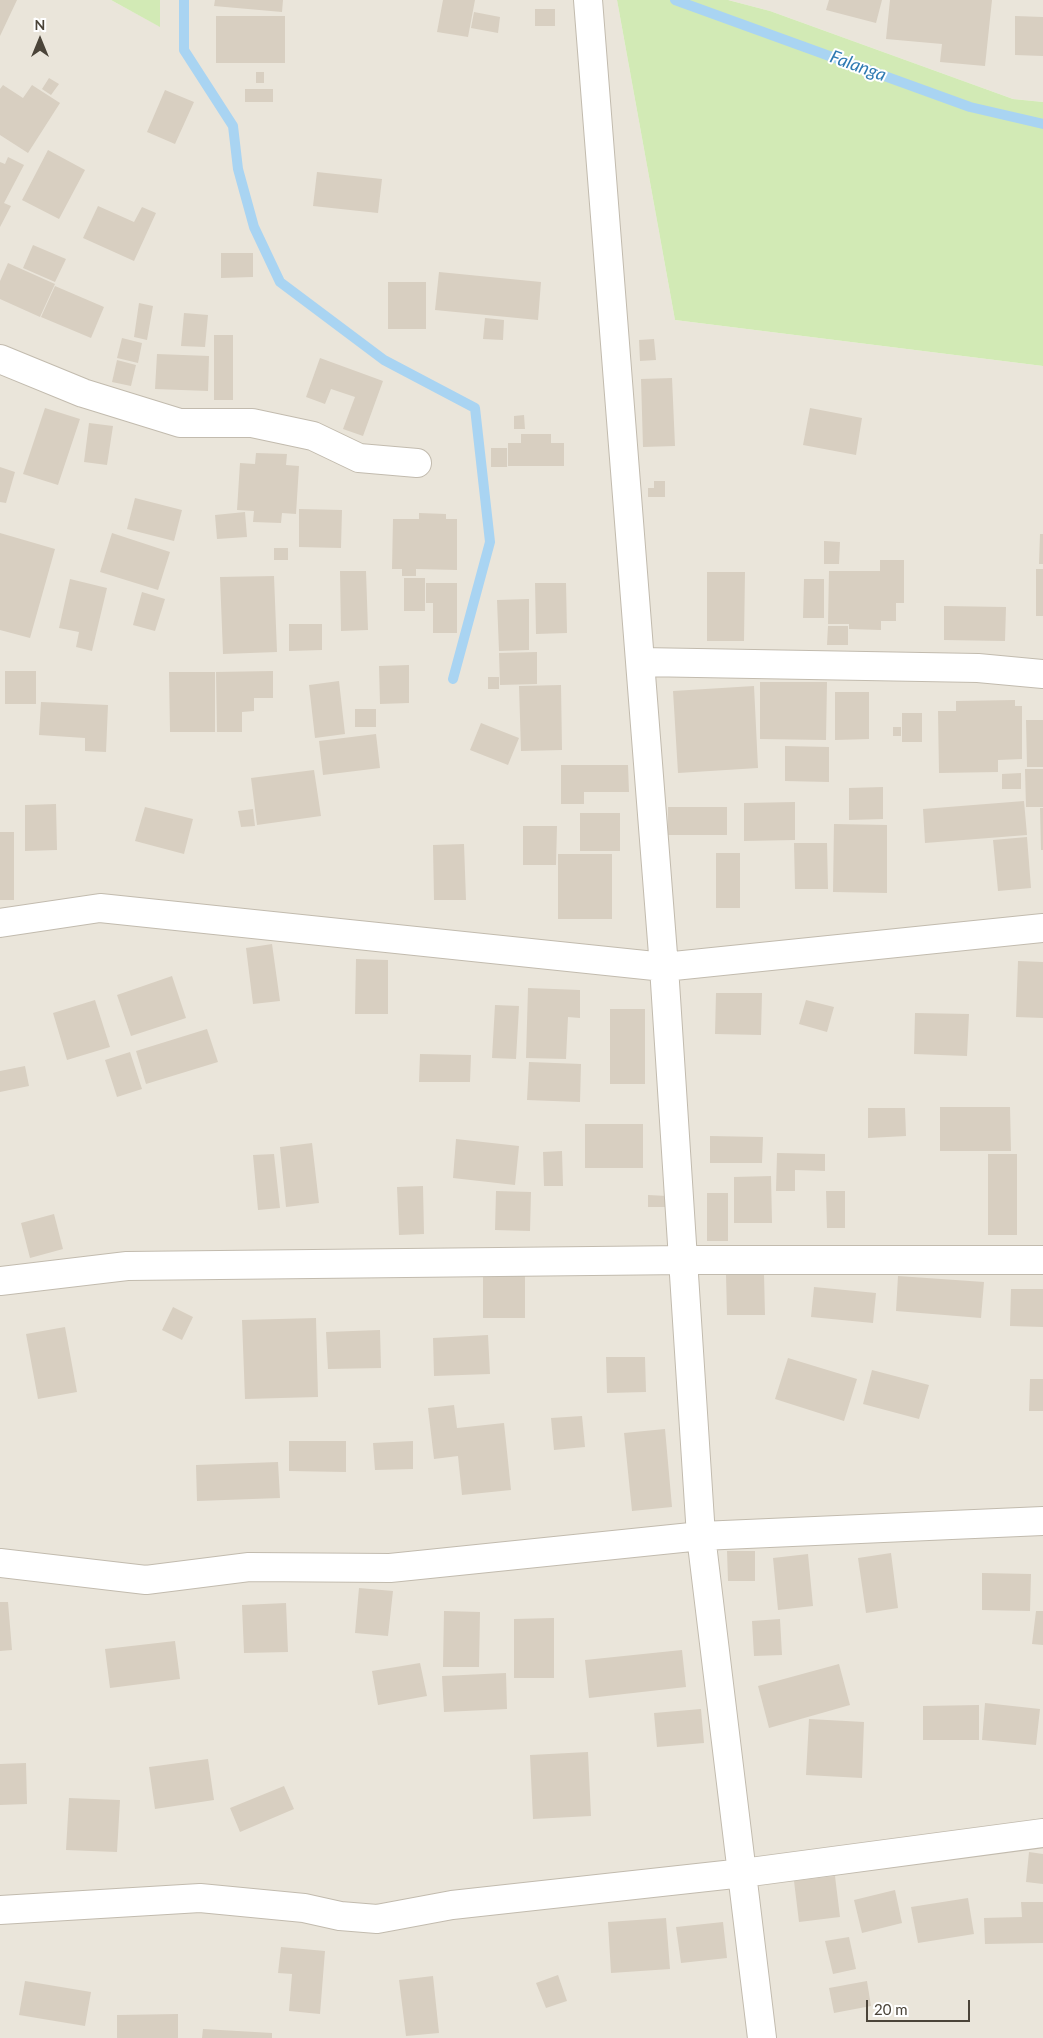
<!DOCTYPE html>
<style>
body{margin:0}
#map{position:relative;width:1043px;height:2038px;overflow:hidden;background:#f6f3ec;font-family:Lato,sans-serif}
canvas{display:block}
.north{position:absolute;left:15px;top:15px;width:50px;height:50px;-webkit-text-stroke:4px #fff;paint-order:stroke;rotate:0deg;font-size:14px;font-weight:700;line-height:20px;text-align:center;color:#4b4439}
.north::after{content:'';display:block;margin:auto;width:18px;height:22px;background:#4b4439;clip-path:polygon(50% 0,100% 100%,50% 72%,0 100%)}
.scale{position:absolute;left:866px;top:2000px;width:104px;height:22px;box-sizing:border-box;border:2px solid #4b4439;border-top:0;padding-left:6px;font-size:15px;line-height:18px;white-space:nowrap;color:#4b4439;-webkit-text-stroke:4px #fff;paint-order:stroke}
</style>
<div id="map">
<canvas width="1043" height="2038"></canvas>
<div class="north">N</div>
<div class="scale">20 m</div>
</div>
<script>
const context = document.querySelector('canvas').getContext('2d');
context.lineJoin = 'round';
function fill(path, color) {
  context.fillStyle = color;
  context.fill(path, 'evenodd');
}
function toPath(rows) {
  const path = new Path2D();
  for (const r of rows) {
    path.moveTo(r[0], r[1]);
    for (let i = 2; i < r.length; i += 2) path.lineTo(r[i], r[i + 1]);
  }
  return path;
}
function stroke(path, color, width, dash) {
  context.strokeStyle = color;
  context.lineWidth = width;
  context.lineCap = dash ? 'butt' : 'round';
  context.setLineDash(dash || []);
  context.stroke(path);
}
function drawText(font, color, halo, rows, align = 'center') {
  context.font = font + ' Lato,sans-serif';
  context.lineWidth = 4;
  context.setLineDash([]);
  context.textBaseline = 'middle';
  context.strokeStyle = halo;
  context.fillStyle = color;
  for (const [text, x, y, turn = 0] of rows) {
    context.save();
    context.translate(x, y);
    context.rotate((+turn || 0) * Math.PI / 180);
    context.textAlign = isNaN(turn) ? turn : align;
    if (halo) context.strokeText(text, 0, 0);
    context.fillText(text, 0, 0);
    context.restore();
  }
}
fill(toPath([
 [0,0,111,0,159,26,160,0,617,0,675,320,1043,366,1043,2038,0,2038],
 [728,0,1043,0,1043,102,1013,99,770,11]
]), '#eae5da');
fill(toPath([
 [111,0,160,0,160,27],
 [617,0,728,0,770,11,1013,99,1043,102,1043,366,675,320]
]), '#d2eab5');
stroke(toPath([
 [184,0,184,50,233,126,238,169,254,227,280,282,384,360,475,408,490,542,453,679],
 [675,0,970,107,1043,124]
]), '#a9d4f2', 10);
fill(toPath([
 [0,0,17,0,0,36],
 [215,0,283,0,282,12,214,6],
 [443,0,475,0,468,37,437,32],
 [829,0,882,0,876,23,826,10],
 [890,0,992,0,985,66,940,62,942,44,886,39],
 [535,9,555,9,555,26,535,26],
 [474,12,500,17,498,33,471,28],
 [216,16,285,16,285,63,216,63],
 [1015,16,1043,17,1043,56,1015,55],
 [256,72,264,72,264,83,256,83],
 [49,78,59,84,51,95,42,89],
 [3,85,23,98,32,85,60,103,28,153,0,135,0,89],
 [245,89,273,89,273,102,245,102],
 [165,90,194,102,175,144,147,132],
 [48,150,85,170,59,219,22,200],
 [8,157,24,165,4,203,11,206,0,227,0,162,5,164],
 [317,172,382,179,378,213,313,206],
 [98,206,134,222,142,207,156,213,134,261,83,238],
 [33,245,66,259,55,282,23,268],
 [221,253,253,253,253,277,221,278],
 [8,263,55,284,40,317,0,299,0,281],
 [439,272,541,282,538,320,435,310],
 [388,282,426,282,426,329,388,329],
 [55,286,104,307,91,338,41,317],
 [139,303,153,306,147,340,134,337],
 [184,313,208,315,205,347,181,346],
 [485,318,504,320,503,340,483,339],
 [214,335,233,335,233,400,214,400],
 [122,338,142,343,138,363,117,358],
 [654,339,656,360,640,361,639,340],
 [157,354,209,356,208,391,155,389],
 [320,358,383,381,363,436,343,429,355,397,331,389,325,404,306,397],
 [117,360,136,365,131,386,112,382],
 [672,378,675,446,643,447,641,379],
 [45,408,80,419,58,485,23,474],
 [810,408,862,418,856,455,803,445],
 [524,415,525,429,514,429,514,416],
 [89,423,113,426,107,465,84,462],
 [521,434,551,434,551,443,564,443,564,466,508,466,508,443,521,443],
 [491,448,507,448,507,467,491,467],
 [256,453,287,454,286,465,299,466,296,514,282,513,281,523,253,522,254,511,237,510,240,463,255,464],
 [0,467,15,472,6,503,0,502],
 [654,481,665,481,665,497,648,497,648,488,654,488],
 [135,498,182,510,174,541,127,529],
 [299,509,342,510,341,548,299,547],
 [245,512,247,537,217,539,215,515],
 [419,513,446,514,446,519,457,519,457,570,416,569,416,576,402,576,402,569,392,569,393,519,419,519],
 [0,533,55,549,30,638,0,630],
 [112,533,170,552,158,590,100,572],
 [1040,534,1043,534,1043,564,1039,564],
 [824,541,840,542,839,564,824,564],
 [274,548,288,548,288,560,274,560],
 [880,560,904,560,904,603,896,603,896,621,881,621,881,630,849,629,849,624,828,624,829,571,880,571],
 [1036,569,1043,569,1043,616,1036,616],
 [340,571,366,571,368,630,341,631],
 [707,572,745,572,744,641,707,641],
 [274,576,277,652,223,654,220,577],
 [404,578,425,578,425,611,404,611],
 [70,579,107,588,92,651,76,647,79,632,59,628],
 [804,579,824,579,824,618,803,618],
 [426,583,457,583,457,633,433,633,433,603,426,603],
 [535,583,566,583,567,633,536,634],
 [142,592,165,599,155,631,133,625],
 [529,599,529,650,499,651,497,600],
 [944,606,1006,607,1005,641,944,640],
 [289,624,322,624,322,650,289,651],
 [828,626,848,626,848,645,827,645],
 [537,652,537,684,500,685,499,653],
 [409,665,409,703,380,704,379,666],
 [5,671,36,671,36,704,5,704],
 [273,671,273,698,254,698,254,711,242,712,242,732,217,732,216,672],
 [169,672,215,672,215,732,170,732],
 [488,677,499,677,499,689,488,689],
 [339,681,345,734,315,738,309,685],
 [760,682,827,682,826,740,760,739],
 [561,685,562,750,521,751,519,686],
 [754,686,758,768,678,773,673,691],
 [835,692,869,692,869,739,835,740],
 [1015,700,1015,706,1022,706,1022,759,998,760,998,772,939,773,938,711,956,711,956,701],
 [41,702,108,705,106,752,85,751,85,738,39,735],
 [355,709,376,709,376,727,355,727],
 [902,713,922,713,922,742,902,742],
 [1026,720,1043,720,1043,767,1027,767],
 [481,723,519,738,508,765,470,750],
 [893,727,901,727,901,736,893,736],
 [376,734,380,768,323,775,319,741],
 [785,746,829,747,829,782,785,781],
 [561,765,628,765,629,792,584,792,584,804,561,804],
 [1025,769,1043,769,1043,807,1026,807],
 [314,770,321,816,257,825,251,778],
 [1021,773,1021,789,1002,789,1002,774],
 [883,787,883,819,849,820,849,788],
 [1024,801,1027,835,925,843,923,809],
 [795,802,795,840,744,841,744,803],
 [56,804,57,850,25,851,25,805],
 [145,807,193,819,184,854,135,841],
 [668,807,727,807,727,835,668,835],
 [1040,808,1043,808,1043,850,1041,850],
 [253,809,255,826,241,827,238,811],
 [580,813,620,813,620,851,580,851],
 [834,824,887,825,887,893,833,892],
 [523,826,557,826,556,865,523,865],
 [0,832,14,832,14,900,0,900],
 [1027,837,1031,888,998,891,993,840],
 [794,843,827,843,828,889,795,889],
 [464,844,466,900,434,900,433,845],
 [716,853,740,853,740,908,716,908],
 [558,854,612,854,612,919,558,919],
 [272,944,280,1001,253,1004,246,948],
 [356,959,388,960,388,1014,355,1014],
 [1018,961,1043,962,1043,1018,1016,1017],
 [172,976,186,1018,131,1036,117,995],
 [528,988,580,990,580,1018,568,1017,566,1059,526,1058],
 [716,993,762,993,761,1035,715,1034],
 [95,1000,110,1047,67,1060,53,1013],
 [806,1000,834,1007,827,1032,799,1024],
 [495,1005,519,1006,516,1059,492,1058],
 [610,1009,645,1009,645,1084,610,1084],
 [915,1013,969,1014,967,1056,914,1054],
 [207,1029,218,1062,146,1084,136,1051],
 [130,1052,142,1089,117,1097,105,1060],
 [420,1054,471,1055,470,1082,419,1082],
 [529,1062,581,1064,580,1102,527,1100],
 [25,1066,29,1086,0,1092,0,1071],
 [940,1107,1010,1107,1011,1151,940,1151],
 [868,1108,905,1108,906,1136,868,1138],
 [585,1124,643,1124,643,1168,585,1168],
 [710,1136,763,1137,762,1163,710,1163],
 [456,1139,519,1146,515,1185,453,1178],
 [312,1143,319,1203,286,1207,280,1147],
 [562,1151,563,1186,544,1186,543,1152],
 [777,1153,825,1154,825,1171,795,1170,795,1191,776,1191],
 [274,1154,280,1208,258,1210,253,1155],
 [988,1154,1017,1154,1017,1235,988,1235],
 [771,1176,772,1223,734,1223,734,1177],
 [423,1186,424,1234,399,1235,397,1187],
 [496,1191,531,1192,530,1231,495,1230],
 [826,1191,845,1191,845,1228,827,1228],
 [707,1193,728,1193,728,1241,707,1241],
 [648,1195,667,1196,667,1207,648,1207],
 [54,1214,63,1249,30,1258,21,1223],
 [483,1272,525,1272,525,1318,483,1318],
 [764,1274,765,1315,727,1315,726,1275],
 [898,1276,984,1282,981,1318,896,1311],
 [814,1287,876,1293,873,1323,811,1317],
 [1011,1289,1043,1289,1043,1327,1010,1326],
 [173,1307,193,1317,182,1340,162,1330],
 [316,1318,318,1397,245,1399,242,1320],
 [65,1327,77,1392,38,1399,26,1334],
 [380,1330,381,1368,328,1369,326,1332],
 [488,1335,490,1374,434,1376,433,1338],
 [606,1357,645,1357,646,1392,607,1393],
 [788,1358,857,1379,844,1421,775,1399],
 [872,1370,929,1385,919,1419,863,1404],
 [1030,1379,1043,1379,1043,1411,1029,1411],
 [454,1405,457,1428,504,1423,511,1490,462,1495,458,1456,434,1459,428,1408],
 [582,1416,585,1447,554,1450,551,1418],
 [665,1429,672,1507,632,1511,624,1433],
 [289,1441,346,1441,346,1472,289,1471],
 [413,1441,413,1469,375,1470,373,1443],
 [278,1462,280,1498,197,1501,196,1465],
 [727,1551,755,1551,755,1581,728,1581],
 [891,1553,898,1608,866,1613,858,1558],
 [808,1554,813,1606,778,1610,773,1558],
 [982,1573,1031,1574,1030,1611,982,1610],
 [359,1588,393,1591,388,1636,355,1633],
 [0,1602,8,1602,12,1650,0,1651],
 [286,1603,288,1652,244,1653,242,1605],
 [444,1611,480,1612,479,1667,443,1667],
 [1036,1611,1043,1611,1043,1645,1032,1644],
 [554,1618,554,1678,514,1678,514,1619],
 [780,1619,782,1655,754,1656,752,1621],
 [175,1641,180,1679,110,1688,105,1649],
 [682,1650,686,1687,589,1698,585,1660],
 [420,1663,427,1696,378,1705,372,1671],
 [839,1664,850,1705,769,1728,758,1686],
 [506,1673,507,1709,444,1712,442,1676],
 [985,1703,1040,1709,1036,1745,982,1740],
 [979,1705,979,1740,923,1740,923,1706],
 [701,1709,704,1743,657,1747,654,1713],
 [809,1719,864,1722,862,1778,806,1775],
 [588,1752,591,1816,533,1819,530,1755],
 [208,1759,214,1800,155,1809,149,1767],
 [26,1763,27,1804,0,1805,0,1764],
 [284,1786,294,1809,240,1832,230,1808],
 [69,1798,120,1800,117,1852,66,1850],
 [1029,1852,1043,1854,1043,1884,1026,1882],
 [835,1876,840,1917,799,1922,794,1881],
 [895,1890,902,1923,862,1933,854,1900],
 [968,1898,974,1934,918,1943,911,1907],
 [1021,1902,1043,1902,1043,1943,985,1944,984,1918,1022,1917],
 [666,1918,670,1969,611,1973,608,1922],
 [723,1922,727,1958,681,1963,676,1927],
 [849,1937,856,1969,833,1974,825,1941],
 [281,1947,325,1951,320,2014,289,2011,292,1974,278,1973],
 [558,1975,567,2001,546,2008,536,1983],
 [433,1976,439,2033,406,2036,399,1980],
 [25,1981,91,1992,85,2026,19,2015],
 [867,1981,871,2006,834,2013,829,1988],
 [178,2014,178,2038,117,2038,117,2015],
 [203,2029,272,2033,272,2038,202,2038]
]), '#d8cfc1');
const street = toPath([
 [588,0,664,967,701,1536,762,2038],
 [0,359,83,393,180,423,252,423,313,436,359,458,417,463],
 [641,662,978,668,1043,674],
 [0,923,100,908,664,967,1043,928],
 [0,1281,127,1266,685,1260,1043,1260],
 [0,1563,146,1580,249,1567,390,1568,701,1536,1043,1521],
 [0,1910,200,1898,304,1908,340,1916,377,1919,452,1905,743,1873,1043,1833]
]);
stroke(street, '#c2bbae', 30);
stroke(street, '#fff', 28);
drawText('italic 18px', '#2e7ab2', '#fff', [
 ["Falanga",858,66,20]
]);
</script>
